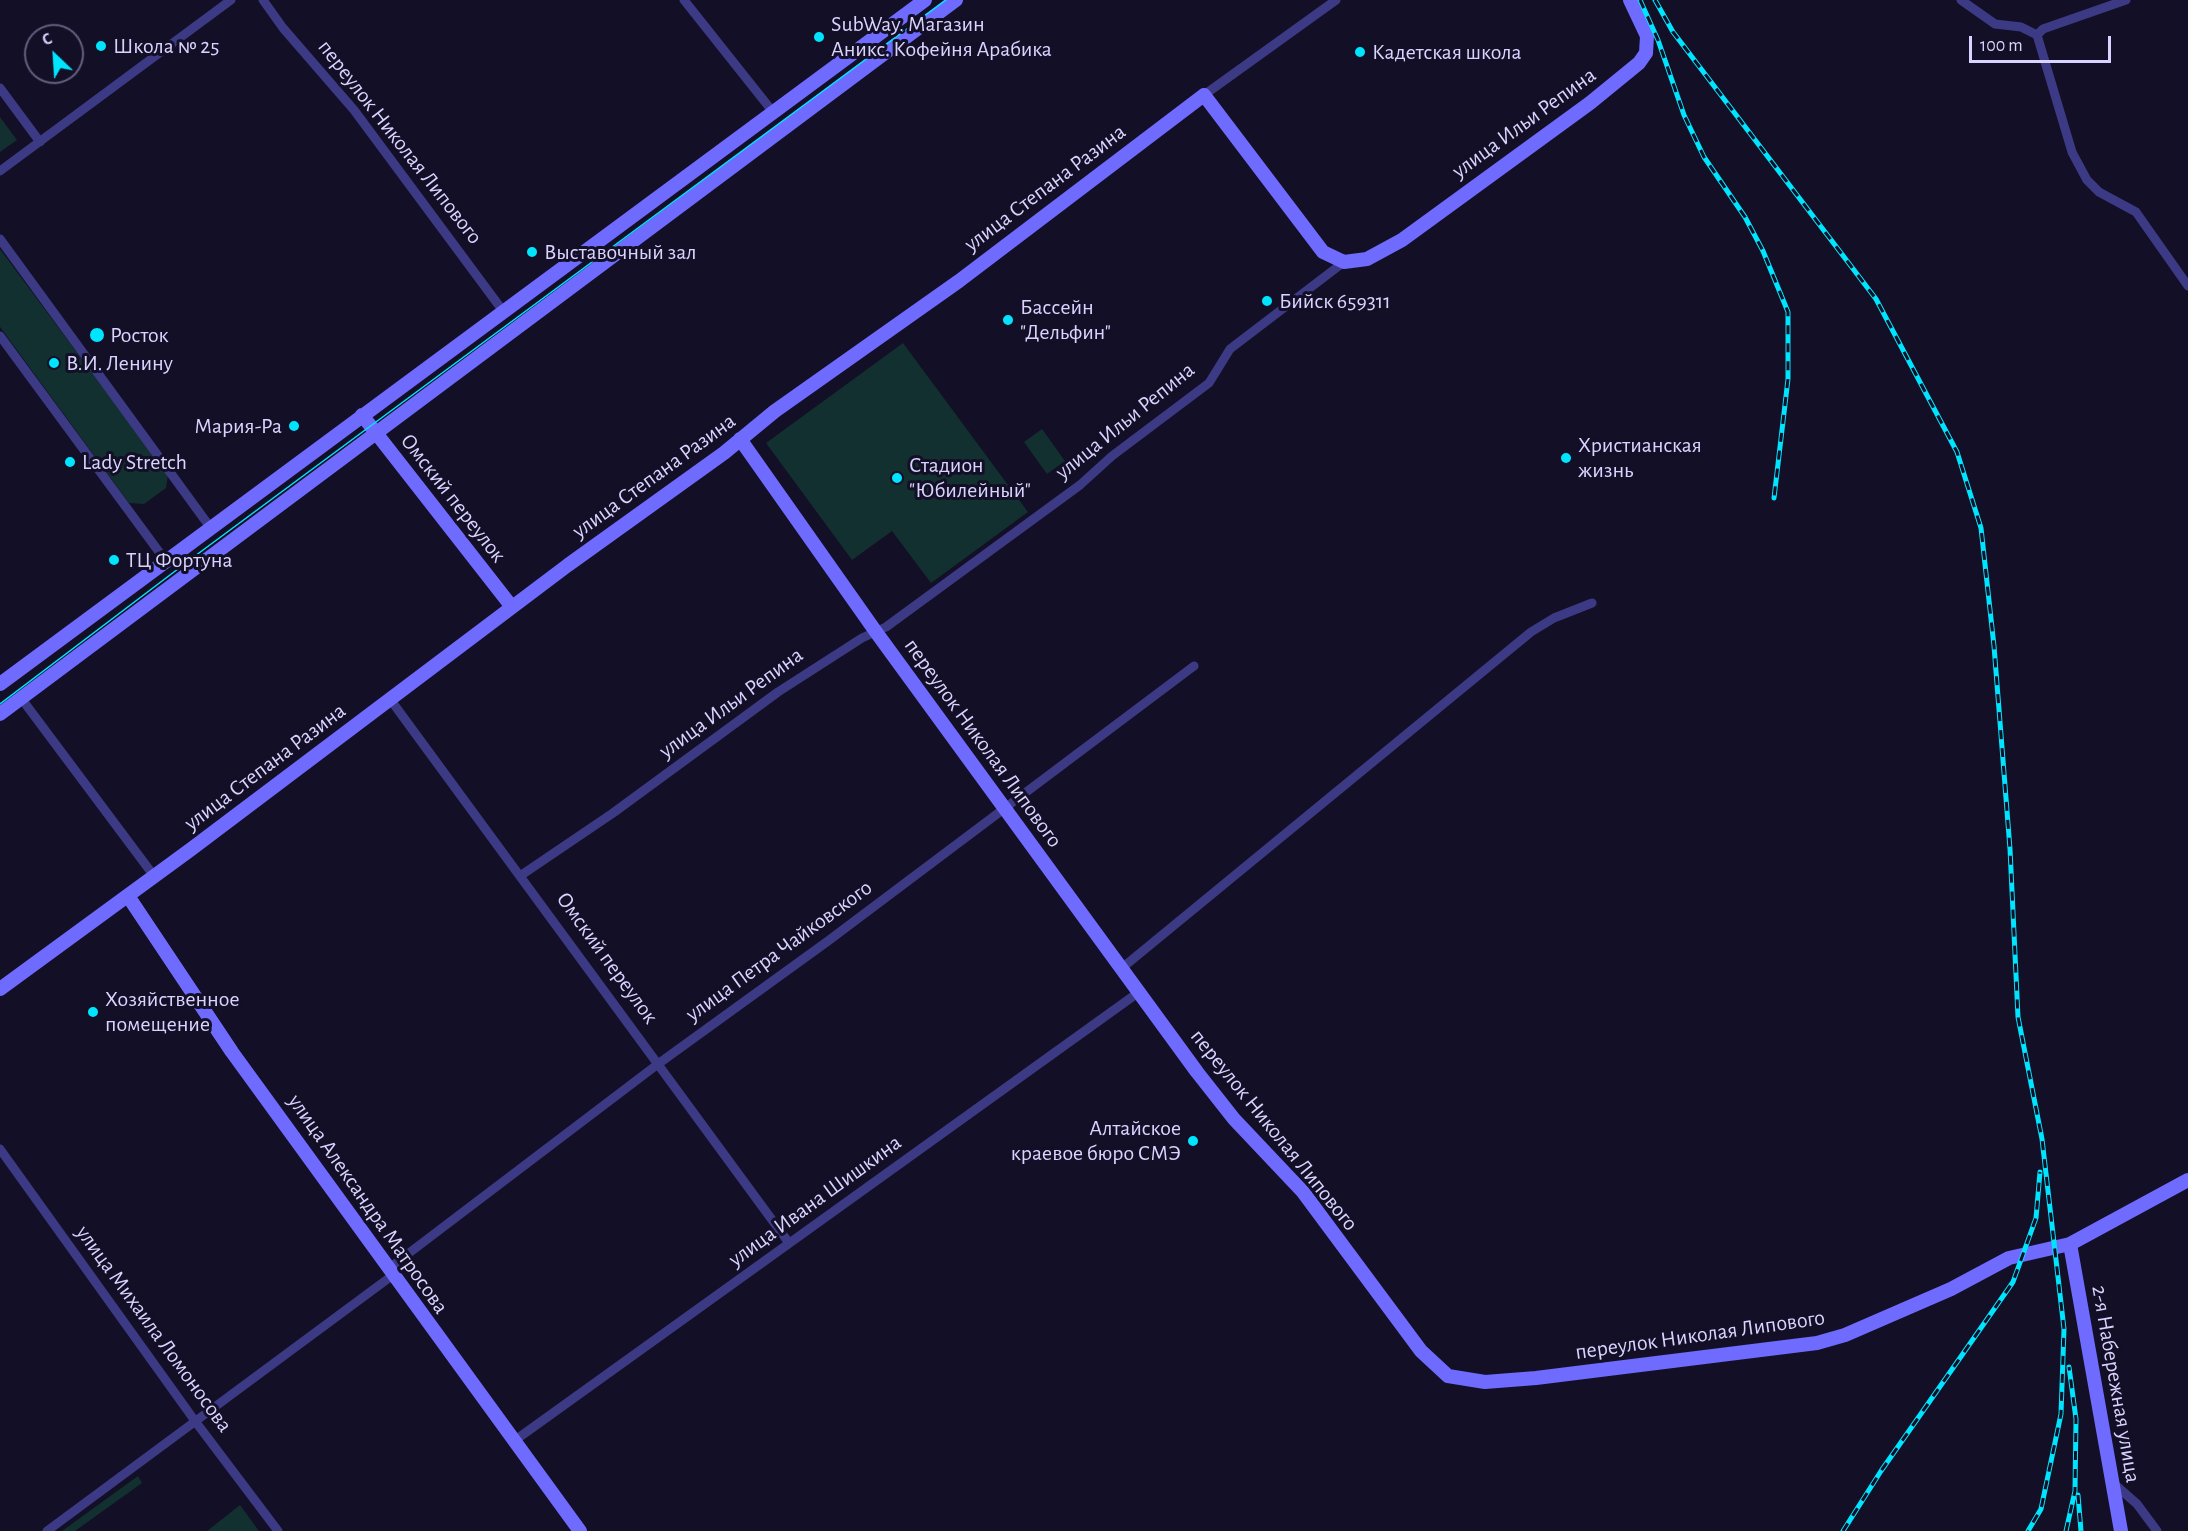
<!DOCTYPE html>
<meta charset="utf-8">
<style>
body{margin:0}
#map{position:relative;width:2188px;height:1531px;overflow:hidden;background:#130f26;font-family:"Alegreya Sans",sans-serif}
canvas{display:block}
.north{position:absolute;left:24px;top:24px;width:60px;height:60px;box-sizing:border-box;background:#130f26;border:2px solid #625e7d;border-radius:50%;rotate:335deg;font-size:16px;font-weight:700;line-height:24px;text-align:center;color:#d9d4ff}
.north::after{content:'';display:block;margin:auto;width:21px;height:27px;background:#00e5ff;clip-path:polygon(50% 0,100% 100%,50% 72%,0 100%)}
.scale{position:absolute;left:1969px;top:36px;width:142px;height:27px;box-sizing:border-box;border:3px solid #d9d4ff;border-top:0;padding-left:8px;font-size:18px;line-height:21px;white-space:nowrap;color:#d9d4ff;-webkit-text-stroke:4px #130f26;paint-order:stroke}
</style>
<div id="map">
<canvas width="2188" height="1531"></canvas>
<div class="north">С</div>
<div class="scale">100 m</div>
</div>
<script>
const context = document.querySelector('canvas').getContext('2d');
context.lineJoin = 'round';
function fill(path, color) {
  context.fillStyle = color;
  context.fill(path, 'evenodd');
}
function toPath(rows) {
  const path = new Path2D();
  for (const r of rows) {
    path.moveTo(r[0], r[1]);
    for (let i = 2; i < r.length; i += 2) path.lineTo(r[i], r[i + 1]);
  }
  return path;
}
function stroke(path, color, width, dash) {
  context.strokeStyle = color;
  context.lineWidth = width;
  context.lineCap = dash ? 'butt' : 'round';
  context.setLineDash(dash || []);
  context.stroke(path);
}
function drawText(font, color, halo, rows, align = 'center') {
  context.font = font + ' "Alegreya Sans",sans-serif';
  context.lineWidth = 6;
  context.setLineDash([]);
  context.textBaseline = 'middle';
  context.strokeStyle = halo;
  context.fillStyle = color;
  for (const [text, x, y, turn = 0] of rows) {
    context.save();
    context.translate(x, y);
    context.rotate((+turn || 0) * Math.PI / 180);
    context.textAlign = isNaN(turn) ? turn : align;
    if (halo) context.strokeText(text, 0, 0);
    context.fillText(text, 0, 0);
    context.restore();
  }
}
fill(toPath([
 [0,117,17,140,0,152],
 [0,249,168,475,166,488,144,504,129,503,0,327],
 [903,343,1028,512,931,583,892,531,852,560,766,443],
 [1042,429,1065,461,1047,474,1024,442],
 [138,1476,142,1483,75,1531,62,1531],
 [240,1505,259,1531,207,1531]
]), '#12302f');
stroke(toPath([
 [263,0,283,28,354,110,503,311],
 [684,0,773,112],
 [1961,0,1995,24,2021,27,2037,35,2072,152,2087,180,2099,192,2136,212,2188,286],
 [2037,35,2043,29,2126,0],
 [0,88,40,142],
 [1204,95,1336,0],
 [0,171,231,0],
 [0,239,210,527],
 [0,336,165,560],
 [21,698,154,876],
 [390,699,789,1243],
 [520,876,613,813,778,692,862,638,886,627,1080,485,1112,456,1209,383,1230,349,1344,262],
 [1122,968,1531,632,1554,618,1592,603],
 [0,1149,195,1421,278,1531],
 [388,1269,658,1064,828,941,1194,666],
 [514,1441,1139,992],
 [2112,1482,2137,1504,2157,1531],
 [47,1531,393,1275]
]), '#3d3a85', 9);
stroke(toPath([
 [362,415,512,607],
 [740,439,876,632,1197,1072,1234,1119,1303,1192,1421,1351,1448,1376,1485,1382,1536,1378,1817,1343,1845,1335,1951,1289,2009,1258,2070,1244,2188,1180],
 [0,684,925,0],
 [0,714,956,0],
 [128,896,232,1052,580,1531],
 [0,989,190,850,568,565,724,453,775,411,959,281,1204,95,1323,252,1344,262,1367,259,1402,240,1590,103,1639,63,1646,53,1647,36,1630,0],
 [2070,1244,2121,1531]
]), '#6f6bff', 14);
stroke(toPath([
 [0,704,199,553,946,0]
]), '#00e5ff', 1.5);
const rail = toPath([
 [1640,0,1658,40,1684,115,1704,157,1745,217,1763,251,1788,312,1788,379,1774,498],
 [1655,0,1673,32,1876,299,1957,452,1981,528,1994,646,2010,849,2018,1017,2042,1139,2064,1329,2061,1414,2041,1509,2028,1531],
 [2078,1495,2081,1531],
 [1843,1531,1881,1471,2013,1282,2036,1218,2040,1172],
 [2066,1531,2075,1491,2076,1419,2069,1367]
]);
stroke(rail, '#00e5ff', 5);
stroke(rail, '#130f26', 3, [9]);
for (const [x, y, r, color] of [
 [819,37,6,"#00e5ff"],
 [101,46,6,"#00e5ff"],
 [1360,52,6,"#00e5ff"],
 [532,252,6,"#00e5ff"],
 [1267,301,6,"#00e5ff"],
 [1008,320,6,"#00e5ff"],
 [97,335,8,"#00e5ff"],
 [54,363,6,"#00e5ff"],
 [294,426,6,"#00e5ff"],
 [1566,458,6,"#00e5ff"],
 [70,462,6,"#00e5ff"],
 [897,478,6,"#00e5ff"],
 [114,560,6,"#00e5ff"],
 [93,1012,6,"#00e5ff"],
 [1193,1141,6,"#00e5ff"]
]) {
  const dot = new Path2D();
  dot.arc(x, y, r, 0, 2 * Math.PI);
  context.fillStyle = color;
  context.fill(dot);
  stroke(dot, '#130f26', 2);
}
drawText('22px', '#d9d4ff', '#130f26', [
 ["SubWay. Магазин",831,24],
 ["Аникс. Кофейня Арабика",831,49],
 ["Школа № 25",113,46],
 ["Кадетская школа",1372,52],
 ["Выставочный зал",544,252],
 ["Бийск 659311",1279,301],
 ["Бассейн",1020,307],
 ["\"Дельфин\"",1020,332],
 ["Росток",110,335],
 ["В.И. Ленину",66,363],
 ["Мария-Ра",282,426,"right"],
 ["Христианская",1578,445],
 ["жизнь",1578,470],
 ["Lady Stretch",82,462],
 ["Стадион",909,465],
 ["\"Юбилейный\"",909,490],
 ["ТЦ Фортуна",126,560],
 ["Хозяйственное",105,999],
 ["помещение",105,1024],
 ["Алтайское",1181,1128,"right"],
 ["краевое бюро СМЭ",1181,1153,"right"]
], 'left');
drawText('22px', '#d9d4ff', '#130f26', [
 ["улица Ильи Репина",1524,123,-36],
 ["переулок Николая Липового",400,142,52],
 ["улица Степана Разина",1045,188,-37],
 ["улица Ильи Репина",1125,421,-39],
 ["улица Степана Разина",654,476,-36],
 ["Омский переулок",453,498,52],
 ["улица Ильи Репина",731,703,-36],
 ["переулок Николая Липового",983,743,54],
 ["улица Степана Разина",265,767,-37],
 ["улица Петра Чайковского",779,951,-36],
 ["Омский переулок",607,958,54],
 ["переулок Николая Липового",1274,1130,51],
 ["улица Ивана Шишкина",815,1201,-36],
 ["улица Александра Матросова",368,1204,55],
 ["улица Михаила Ломоносова",154,1329,54],
 ["переулок Николая Липового",1700,1335,-8],
 ["2-я Набережная улица",2116,1384,80]
]);
</script>
